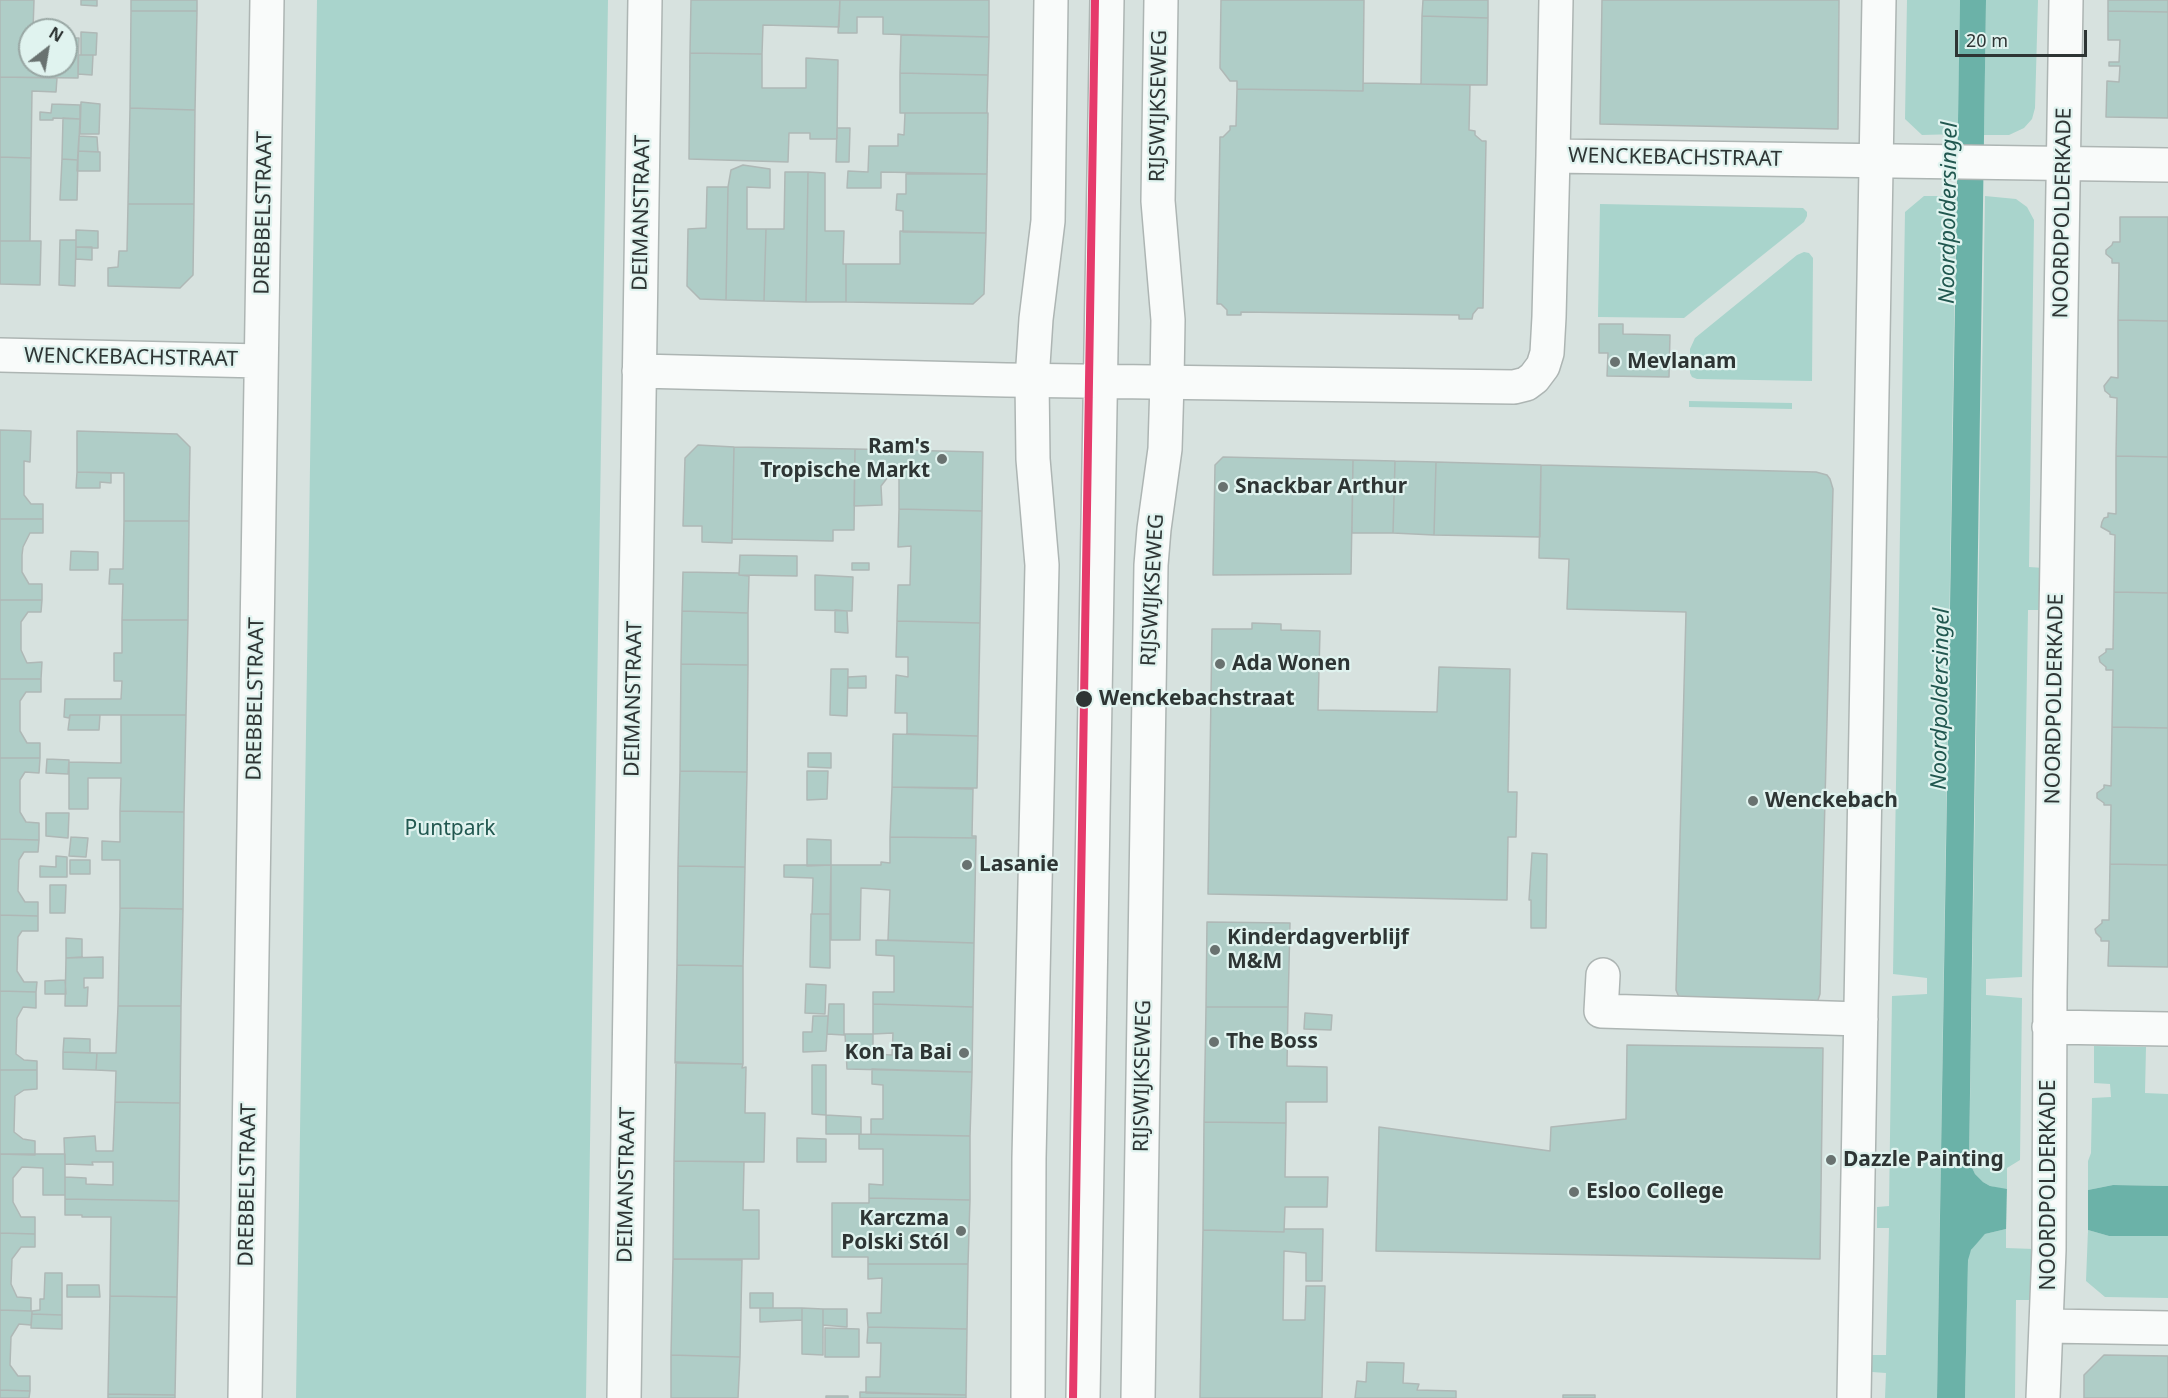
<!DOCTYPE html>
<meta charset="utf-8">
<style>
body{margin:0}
#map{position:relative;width:2168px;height:1398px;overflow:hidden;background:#d7e2df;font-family:"Noto Sans",sans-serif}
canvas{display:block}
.north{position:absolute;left:18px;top:18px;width:60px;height:60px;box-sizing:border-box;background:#e0f3ef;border:2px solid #99a7a4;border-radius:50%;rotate:31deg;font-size:16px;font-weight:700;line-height:24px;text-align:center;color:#2e3534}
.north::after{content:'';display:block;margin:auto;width:21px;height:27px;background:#697270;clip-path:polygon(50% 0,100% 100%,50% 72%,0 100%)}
.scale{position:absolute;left:1955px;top:30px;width:132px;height:27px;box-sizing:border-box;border:3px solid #2e3534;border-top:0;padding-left:8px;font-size:18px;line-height:21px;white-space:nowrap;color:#2e3534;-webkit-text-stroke:4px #e0f3ef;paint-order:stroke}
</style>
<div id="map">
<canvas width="2168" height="1398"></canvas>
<div class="north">N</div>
<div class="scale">20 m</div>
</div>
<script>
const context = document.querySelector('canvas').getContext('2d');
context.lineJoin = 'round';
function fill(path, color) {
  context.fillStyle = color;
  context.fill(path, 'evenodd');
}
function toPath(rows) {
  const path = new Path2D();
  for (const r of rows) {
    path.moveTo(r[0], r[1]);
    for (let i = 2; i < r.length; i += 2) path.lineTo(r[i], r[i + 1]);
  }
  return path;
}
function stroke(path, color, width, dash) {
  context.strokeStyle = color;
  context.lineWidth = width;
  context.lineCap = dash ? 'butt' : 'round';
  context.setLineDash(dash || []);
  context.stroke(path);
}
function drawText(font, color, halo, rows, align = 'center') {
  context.font = font + ' "Noto Sans",sans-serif';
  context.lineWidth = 4.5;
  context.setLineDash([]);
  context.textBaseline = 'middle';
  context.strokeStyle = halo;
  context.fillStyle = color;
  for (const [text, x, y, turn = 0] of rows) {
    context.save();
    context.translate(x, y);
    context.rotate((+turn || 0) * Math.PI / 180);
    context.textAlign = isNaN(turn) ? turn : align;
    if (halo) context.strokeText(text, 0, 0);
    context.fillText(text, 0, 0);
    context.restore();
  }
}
fill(toPath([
 [317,0,608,0,586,1398,296,1398],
 [1907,0,1960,0,1958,134,1922,135,1905,119],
 [1986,0,2038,0,2035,108,2032,119,2024,128,2009,135,1984,135],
 [1924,196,1956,196,1937,1398,1885,1398,1886,1373,1872,1372,1872,1355,1886,1355,1889,1228,1877,1228,1877,1207,1889,1206,1892,996,1927,994,1927,978,1893,974,1905,212],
 [1985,196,2016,199,2027,207,2034,220,2029,567,2044,568,2043,610,2028,610,2022,977,1986,979,1986,995,2022,998,2020,1160,2007,1168,2007,1190,1990,1186,1983,1182,1975,1174,1969,1161],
 [1600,204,1803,208,1807,212,1807,216,1804,222,1684,318,1598,317],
 [1804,252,1809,253,1813,258,1812,381,1697,379,1692,377,1690,373,1690,349,1695,338,1797,255],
 [1689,401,1792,403,1792,409,1689,407],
 [2094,1046,2146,1047,2145,1093,2168,1094,2168,1186,2113,1185,2088,1190,2088,1161,2091,1153,2092,1098,2111,1097,2110,1084,2094,1083],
 [2006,1229,2006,1248,2034,1249,2033,1300,2016,1300,2015,1398,1965,1398,1968,1255,1975,1244,1985,1234],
 [2088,1230,2109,1236,2168,1236,2168,1298,2105,1297,2086,1281]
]), '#a9d4cc');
fill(toPath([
 [1960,0,1986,0,1969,1161,1975,1174,1983,1182,1990,1186,2007,1189,2088,1190,2113,1185,2168,1186,2168,1236,2109,1236,2088,1230,2006,1229,1985,1234,1971,1250,1968,1260,1965,1398,1937,1398]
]), '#6bb2a8');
fill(toPath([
 [2007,1186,2088,1187,2088,1233,2006,1232]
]), '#d7e2df');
const building = toPath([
 [0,0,34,0,33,30,30,30,30,66,66,66,66,58,71,58,72,38,79,38,78,78,0,77,0,0],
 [81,0,97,0,97,6,81,5,81,0],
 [131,0,197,0,197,11,131,11,131,0],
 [691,0,840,0,839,27,763,25,762,54,690,53,691,0],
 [840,0,989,0,989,37,883,34,883,17,857,17,857,33,838,33,840,0],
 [1221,0,1364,0,1363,91,1237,89,1237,81,1230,81,1220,68,1221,0],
 [1423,0,1488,0,1488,18,1422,16,1423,0],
 [1602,0,1839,0,1838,129,1600,124,1602,0],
 [2108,0,2168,0,2168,12,2108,11,2108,0],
 [131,11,197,11,195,110,130,108,131,11],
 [2108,11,2168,12,2168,118,2106,117,2107,81,2119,82,2120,66,2109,66,2109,62,2119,62,2120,40,2108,40,2108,11],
 [1422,16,1488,18,1487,85,1421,84,1422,16],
 [81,32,97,33,96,55,81,55,81,32],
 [901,35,989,37,988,75,900,73,901,35],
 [690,53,762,54,762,88,806,88,806,58,838,60,837,139,810,139,810,133,789,133,788,162,689,159,690,53],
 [78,55,93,55,92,75,78,74,78,55],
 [900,73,988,75,987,113,900,113,900,73],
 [0,77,57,78,56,92,32,91,31,158,0,157,0,77],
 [1363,83,1470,85,1469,130,1475,131,1475,135,1482,141,1486,141,1483,308,1478,308,1473,314,1472,319,1459,319,1459,315,1241,312,1241,315,1227,315,1227,310,1221,304,1217,304,1220,137,1223,137,1230,130,1230,126,1236,126,1237,89,1363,91,1363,83],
 [81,102,100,104,99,134,80,134,81,102],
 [52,104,80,105,80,119,53,118,53,120,40,120,40,112,51,113,52,104],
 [130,108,195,110,194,204,128,204,130,108],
 [905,113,988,113,987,174,881,172,881,188,847,188,848,171,868,172,869,146,898,146,898,134,904,135,905,113],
 [63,118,80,119,78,160,62,159,63,118],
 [837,128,850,128,849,162,836,162,837,128],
 [79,136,97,137,98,152,78,151,79,136],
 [78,151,100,152,100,171,77,171,78,151],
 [0,157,31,158,30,241,0,241,0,157],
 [62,159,78,160,77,200,60,200,62,159],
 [743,165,770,169,770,188,747,187,747,229,766,229,764,301,726,300,728,187,731,170,743,165],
 [785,172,808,172,806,302,764,301,766,229,784,229,785,172],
 [808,172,825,173,825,231,844,231,843,264,846,264,846,302,806,302,808,172],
 [906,174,987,174,986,233,903,232,903,211,896,210,897,194,906,194,906,174],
 [707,187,728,187,726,300,700,299,687,286,688,229,706,228,707,187],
 [128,204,194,204,193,275,180,288,108,286,108,268,118,267,119,251,127,251,128,204],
 [2120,217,2168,217,2168,321,2118,320,2119,263,2112,263,2112,259,2106,254,2106,250,2112,245,2113,242,2120,242,2120,217],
 [76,230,98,231,98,248,76,247,76,230],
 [900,231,986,233,984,294,973,304,846,302,846,264,900,264,900,231],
 [60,240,76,240,75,286,59,285,60,240],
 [0,241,41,241,40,285,0,284,0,241],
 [76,247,92,247,92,260,76,259,76,247],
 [2118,320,2168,321,2168,457,2116,456,2117,398,2110,397,2110,395,2105,391,2104,386,2111,377,2118,378,2118,320],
 [1599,324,1623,324,1623,334,1670,335,1669,377,1607,376,1608,353,1599,353,1599,324],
 [0,430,31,431,30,462,24,461,24,495,31,504,43,504,43,519,0,519,0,430],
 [77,431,177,434,190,447,189,521,124,521,124,473,77,472,77,431],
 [698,445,734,447,732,543,702,542,702,526,683,526,685,458,698,445],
 [734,447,855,449,854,530,833,530,833,541,732,539,734,447],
 [855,449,983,452,982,511,899,509,899,477,888,477,881,486,882,505,854,506,855,449],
 [2116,456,2168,457,2168,593,2114,592,2115,535,2110,534,2110,532,2101,527,2102,522,2104,518,2108,517,2108,513,2116,514,2116,456],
 [1223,457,1353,460,1351,574,1213,575,1215,465,1223,457],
 [1353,460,1395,461,1393,533,1352,533,1353,460],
 [1395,461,1436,462,1434,535,1393,533,1395,461],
 [1436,462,1541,465,1540,537,1434,535,1436,462],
 [1541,465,1816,472,1827,475,1830,479,1833,489,1820,994,1817,1003,1680,1000,1676,990,1686,612,1567,609,1569,559,1539,558,1541,465],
 [77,472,111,473,111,483,100,482,100,488,76,488,77,472],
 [899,509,982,511,980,623,897,621,898,585,910,585,911,546,898,547,899,509],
 [0,519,43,519,43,533,30,533,23,547,22,555,22,572,29,584,42,584,42,600,0,600,0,519],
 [124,521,189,521,188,620,122,620,123,584,109,584,110,569,123,569,124,521],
 [71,551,98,552,98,570,70,570,71,551],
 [740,555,797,556,797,576,739,575,740,555],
 [852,563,869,563,869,570,852,570,852,563],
 [683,572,739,573,739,575,749,576,748,613,682,611,683,572],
 [815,575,853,577,852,611,815,610,815,575],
 [2114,592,2168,593,2168,728,2112,727,2113,670,2106,670,2106,667,2100,662,2099,657,2106,652,2106,649,2113,649,2114,592],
 [0,600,42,600,41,612,28,612,21,622,21,650,27,663,42,662,41,679,0,679,0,600],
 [835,610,847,611,848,633,835,632,835,610],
 [682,611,748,613,748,665,681,664,682,611],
 [122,620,188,620,186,715,70,715,69,718,64,717,65,699,121,699,122,681,114,681,114,653,122,653,122,620],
 [897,621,980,623,978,736,907,734,907,713,895,713,896,675,908,677,908,657,896,657,897,621],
 [1252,623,1281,624,1281,630,1320,631,1318,710,1437,712,1439,667,1510,669,1508,792,1517,792,1516,837,1508,837,1507,900,1208,894,1212,629,1252,629,1252,623],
 [681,664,748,665,747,772,680,771,681,664],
 [831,669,848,669,847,716,830,715,831,669],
 [866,676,866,688,848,688,848,677,866,676],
 [0,679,41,679,41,692,26,692,20,701,20,731,27,743,40,743,40,758,0,758,0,679],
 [70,715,100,715,99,730,68,730,70,715],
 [121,715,186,715,184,812,120,811,121,778,88,778,88,809,69,809,69,762,121,763,121,715],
 [2112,727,2168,728,2168,865,2110,864,2111,805,2104,805,2104,803,2097,798,2097,793,2104,788,2104,785,2111,786,2112,727],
 [893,734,978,736,977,788,892,787,893,734],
 [808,753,831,753,831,768,808,767,808,753],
 [0,758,40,758,39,773,25,772,20,780,20,812,26,822,39,823,39,840,0,839,0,758],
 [47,759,69,760,68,774,46,773,47,759],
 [680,771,747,772,745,867,678,866,680,771],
 [807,771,828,771,827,799,807,800,807,771],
 [892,787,973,789,972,836,976,836,976,838,890,837,892,787],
 [120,811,184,812,183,909,120,908,120,860,102,860,102,841,120,842,120,811],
 [46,813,69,813,68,838,46,836,46,813],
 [71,837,88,838,86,857,69,856,71,837],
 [890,837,976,838,974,943,888,940,890,890,861,888,860,940,831,940,831,865,881,865,881,862,890,863,890,837],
 [0,839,39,840,38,852,24,852,19,860,18,891,25,902,38,902,38,916,0,915,0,839],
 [807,839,831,840,831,865,807,866,807,839],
 [1532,853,1547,854,1546,928,1531,928,1531,900,1529,900,1532,853],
 [56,856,67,857,67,877,40,877,40,866,56,867,56,856],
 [70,860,90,860,90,874,70,874,70,860],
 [2110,864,2168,865,2168,967,2108,966,2109,941,2101,941,2101,938,2096,933,2095,929,2102,923,2102,920,2109,920,2110,864],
 [784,865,831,865,830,914,812,914,813,878,784,877,784,865],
 [678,866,745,867,743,966,677,965,678,866],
 [50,885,66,885,65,913,50,913,50,885],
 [120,908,183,909,181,1006,118,1006,120,908],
 [811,914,830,914,830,968,810,967,811,914],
 [0,915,38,916,38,931,22,931,18,937,17,971,24,982,37,982,36,992,0,991,0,915],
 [1207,922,1290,923,1288,1007,1206,1007,1207,922],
 [66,938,82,939,82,957,66,958,66,938],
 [876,940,974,943,973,1007,873,1004,873,992,894,992,894,956,876,955,876,940],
 [103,957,103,978,84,978,84,988,88,987,87,1006,65,1006,66,958,103,957],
 [677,965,743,966,743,1064,675,1063,677,965],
 [65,980,66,994,45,994,45,981,65,980],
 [806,984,826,985,825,1014,805,1013,806,984],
 [0,991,36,992,36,1008,23,1007,17,1018,16,1054,24,1060,37,1061,37,1070,0,1070,0,991],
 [829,1004,844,1004,844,1035,827,1034,829,1004],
 [873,1004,973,1007,972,1072,847,1069,845,1034,873,1034,873,1004],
 [893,1033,892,1055,873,1054,873,1034,893,1033],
 [118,1006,181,1006,180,1103,115,1102,116,1071,96,1070,97,1053,116,1053,118,1006],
 [1206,1007,1288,1007,1287,1066,1327,1067,1327,1102,1286,1102,1286,1123,1204,1122,1206,1007],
 [1305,1013,1332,1015,1331,1030,1304,1029,1305,1013],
 [813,1016,828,1016,826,1051,803,1052,803,1032,812,1032,813,1016],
 [64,1038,90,1039,90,1053,63,1052,64,1038],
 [1627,1045,1823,1048,1820,1259,1376,1251,1379,1127,1550,1151,1551,1127,1626,1119,1627,1045],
 [63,1052,97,1053,96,1070,63,1069,63,1052],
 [676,1062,743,1064,742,1068,746,1067,745,1113,765,1113,764,1162,674,1161,676,1062],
 [812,1065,826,1065,826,1115,812,1114,812,1065],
 [872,1069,972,1072,970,1136,871,1134,871,1119,883,1119,883,1085,872,1084,872,1069],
 [0,1070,37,1070,37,1089,24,1090,15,1096,14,1132,23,1139,35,1141,35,1155,0,1154,0,1070],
 [115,1102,180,1103,179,1201,65,1199,65,1177,86,1178,86,1184,113,1185,113,1162,92,1162,93,1165,65,1164,64,1138,95,1136,96,1151,113,1151,115,1102],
 [826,1115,861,1117,861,1134,826,1134,826,1115],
 [1204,1122,1286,1123,1285,1177,1328,1177,1327,1207,1285,1207,1284,1232,1203,1230,1204,1122],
 [859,1134,970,1136,970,1200,869,1198,869,1184,883,1185,883,1149,859,1149,859,1134],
 [797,1138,826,1139,826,1162,797,1162,797,1138],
 [0,1154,65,1154,65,1195,43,1195,43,1168,22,1167,13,1178,13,1202,21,1217,35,1217,35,1234,0,1233,0,1154],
 [674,1161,744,1162,743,1210,759,1210,759,1259,673,1259,674,1161],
 [869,1198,970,1200,968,1264,868,1264,868,1257,832,1257,832,1203,869,1203,869,1198],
 [65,1199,179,1201,177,1297,110,1296,111,1217,82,1217,82,1215,65,1215,65,1199],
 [1284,1229,1323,1229,1322,1281,1306,1281,1306,1253,1284,1251,1283,1320,1305,1320,1306,1286,1325,1286,1322,1398,1200,1398,1203,1230,1284,1232,1284,1229],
 [0,1233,35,1234,35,1247,21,1247,12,1259,11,1284,17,1297,31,1298,31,1311,0,1310,0,1233],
 [673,1259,742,1260,740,1357,671,1355,673,1259],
 [868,1264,968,1264,967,1329,868,1327,867,1313,881,1313,882,1278,868,1279,868,1264],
 [45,1273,62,1273,62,1315,32,1314,32,1311,40,1310,40,1299,44,1299,45,1273],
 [67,1285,99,1285,100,1297,67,1297,67,1285],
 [750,1293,773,1293,773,1308,750,1308,750,1293],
 [110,1296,177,1297,175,1395,108,1394,110,1296],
 [760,1308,802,1308,802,1320,760,1322,760,1308],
 [802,1308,823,1309,823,1355,802,1354,802,1308],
 [823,1309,847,1309,847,1327,823,1325,823,1309],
 [0,1310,32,1311,31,1325,19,1324,11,1337,10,1365,18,1376,30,1376,30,1391,0,1390,0,1310],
 [32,1314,62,1315,62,1329,31,1328,32,1314],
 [868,1327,967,1329,966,1395,866,1393,866,1377,880,1377,881,1343,867,1343,868,1327],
 [825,1328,859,1329,859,1357,825,1357,825,1328],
 [671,1355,740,1357,738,1398,671,1398,671,1355],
 [2104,1355,2168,1356,2168,1398,2084,1398,2084,1375,2104,1355],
 [1367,1362,1404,1363,1403,1383,1419,1384,1417,1390,1456,1391,1456,1398,1355,1398,1357,1381,1366,1382,1367,1362],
 [0,1390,30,1391,29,1398,0,1398,0,1390],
 [860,1392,966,1395,966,1398,860,1398,860,1392],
 [108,1394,175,1395,175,1398,108,1398,108,1394],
 [1563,1395,1595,1395,1595,1398,1563,1398,1563,1395],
 [826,1396,848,1396,848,1398,826,1398,826,1396]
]);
fill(building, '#afcdc7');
stroke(building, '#afb8b6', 1.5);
const minor = toPath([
 [1553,156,1556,0],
 [0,355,261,361],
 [639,371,1006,380,1514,387,1526,384,1534,378,1543,366,1547,353,1549,317,1553,156,2168,165],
 [1603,975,1601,1011,1861,1019],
 [2049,1027,2168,1029],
 [2048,1326,2168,1328],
 [245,1398,267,0],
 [624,1398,645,0],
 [1083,1398,1107,0],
 [1854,1398,1879,0],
 [2043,1398,2049,1250,2050,991,2066,0]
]);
const major = toPath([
 [1028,1398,1029,1158,1042,565,1033,459,1032,380,1036,319,1048,221,1051,0],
 [1138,1398,1151,565,1154,529,1165,449,1167,382,1168,320,1158,201,1161,0]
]);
stroke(minor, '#adb5b3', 36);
stroke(major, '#adb5b3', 36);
stroke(minor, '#f9fbfa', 33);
stroke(major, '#f9fbfa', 33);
stroke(toPath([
 [1073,1398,1095,0]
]), '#e63a6b', 8);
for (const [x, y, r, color] of [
 [1615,362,6,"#697270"],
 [942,459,6,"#697270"],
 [1223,487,6,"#697270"],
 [1220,664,6,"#697270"],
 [1084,699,9,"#2e3534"],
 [1753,801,6,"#697270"],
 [967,865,6,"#697270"],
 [1215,950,6,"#697270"],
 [1214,1042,6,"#697270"],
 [964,1053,6,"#697270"],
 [1831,1160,6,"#697270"],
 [1574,1192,6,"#697270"],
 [961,1231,6,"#697270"]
]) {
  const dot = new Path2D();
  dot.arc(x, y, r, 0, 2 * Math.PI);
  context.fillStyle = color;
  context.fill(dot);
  stroke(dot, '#e0f3ef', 2);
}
drawText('21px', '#2e3534', '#e0f3ef', [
 ["RIJSWIJKSEWEG",1159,106,-89],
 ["WENCKEBACHSTRAAT",1675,158,1],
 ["DREBBELSTRAAT",264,213,-89],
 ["DEIMANSTRAAT",642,213,-89],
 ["NOORDPOLDERKADE",2063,213,-89],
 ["WENCKEBACHSTRAAT",131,358,1],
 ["RIJSWIJKSEWEG",1153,590,-87],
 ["DREBBELSTRAAT",256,699,-89],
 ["DEIMANSTRAAT",634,699,-89],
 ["NOORDPOLDERKADE",2055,699,-89],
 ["RIJSWIJKSEWEG",1143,1076,-89],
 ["DREBBELSTRAAT",248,1185,-89],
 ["DEIMANSTRAAT",627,1185,-89],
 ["NOORDPOLDERKADE",2049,1185,-90]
]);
drawText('bold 21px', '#2e3534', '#e0f3ef', [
 ["Mevlanam",1627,362],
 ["Ram's",930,447,"right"],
 ["Tropische Markt",930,471,"right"],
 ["Snackbar Arthur",1235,487],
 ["Ada Wonen",1232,664],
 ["Wenckebach",1765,801],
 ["Lasanie",979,865],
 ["Kinderdagverblijf",1227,938],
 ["M&M",1227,962],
 ["The Boss",1226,1042],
 ["Kon Ta Bai",952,1053,"right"],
 ["Dazzle Painting",1843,1160],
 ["Esloo College",1586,1192],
 ["Karczma",949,1219,"right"],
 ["Polski Stól",949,1243,"right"]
], 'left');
drawText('bold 21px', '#2e3534', '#e0f3ef', [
 ["Wenckebachstraat",1099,699]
], 'left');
drawText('21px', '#225850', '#e0f3ef', [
 ["Puntpark",450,829]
]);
drawText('italic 22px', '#21574f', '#e0f3ef', [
 ["Noordpoldersingel",1949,213,-89],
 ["Noordpoldersingel",1941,699,-89]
]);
</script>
